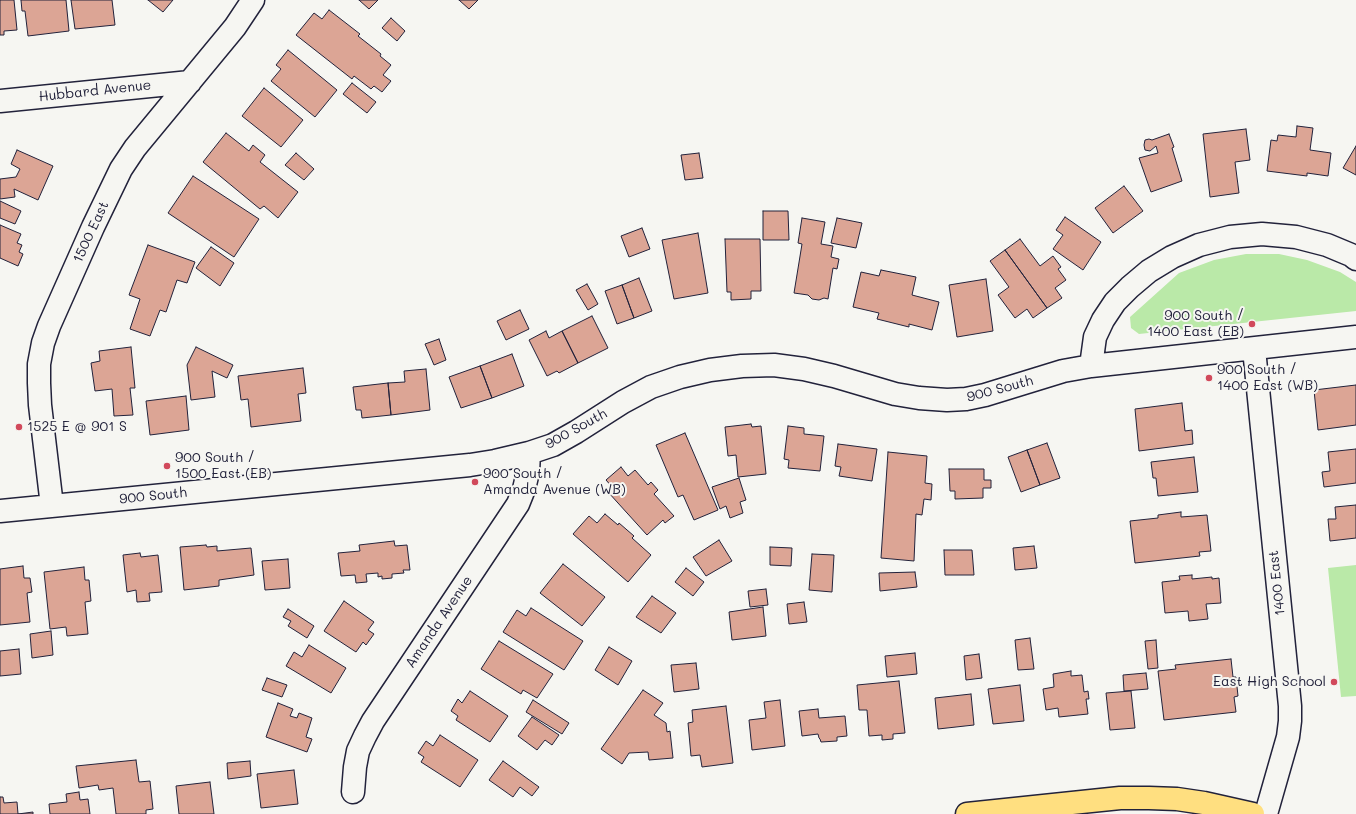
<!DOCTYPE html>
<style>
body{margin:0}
canvas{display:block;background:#f6f6f2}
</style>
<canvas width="1356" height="814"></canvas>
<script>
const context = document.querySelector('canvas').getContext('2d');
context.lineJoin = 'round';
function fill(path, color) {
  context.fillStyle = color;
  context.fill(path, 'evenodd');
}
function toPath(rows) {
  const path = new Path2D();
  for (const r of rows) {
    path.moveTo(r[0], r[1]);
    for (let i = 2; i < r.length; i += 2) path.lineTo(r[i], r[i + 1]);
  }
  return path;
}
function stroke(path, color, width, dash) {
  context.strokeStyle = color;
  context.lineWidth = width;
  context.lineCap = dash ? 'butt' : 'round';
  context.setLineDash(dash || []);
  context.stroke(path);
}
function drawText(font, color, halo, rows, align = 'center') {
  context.font = font + ' Mali,sans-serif';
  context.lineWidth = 4;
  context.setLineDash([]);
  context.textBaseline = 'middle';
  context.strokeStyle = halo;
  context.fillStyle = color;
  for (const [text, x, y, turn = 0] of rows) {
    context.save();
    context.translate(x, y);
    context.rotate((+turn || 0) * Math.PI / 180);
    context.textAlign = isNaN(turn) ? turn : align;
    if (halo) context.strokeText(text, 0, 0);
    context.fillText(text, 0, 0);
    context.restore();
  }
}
fill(toPath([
 [1246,254,1279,254,1307,260,1340,272,1356,282,1356,311,1139,334,1131,328,1130,317,1179,273,1214,260],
 [1356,565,1356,696,1341,697,1328,568]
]), '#bae9a8');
const building = toPath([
 [0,0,14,0,17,30,4,31,4,35,0,35,0,0],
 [21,0,66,0,69,31,28,36,25,11,22,11,21,0],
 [71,0,112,0,115,25,75,29,71,0],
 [148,0,173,0,163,12,148,0],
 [359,0,378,0,369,9,359,0],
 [459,0,478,0,469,9,459,0],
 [329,10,360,34,358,36,381,54,380,56,391,65,383,75,391,81,382,92,374,86,371,89,354,76,352,79,296,35,314,13,322,19,329,10],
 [391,18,405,31,397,41,382,28,391,18],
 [288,50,337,90,315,117,271,81,281,69,276,65,288,50],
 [352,83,376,102,367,113,343,94,352,83],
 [264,88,303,120,281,147,242,116,264,88],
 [1297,126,1313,128,1310,150,1331,153,1328,176,1307,173,1307,176,1267,171,1271,140,1277,141,1278,135,1296,137,1297,126],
 [1246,129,1250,160,1235,162,1239,193,1210,197,1203,134,1246,129],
 [226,133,249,151,253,145,265,155,260,162,298,192,278,218,264,206,260,209,203,162,226,133],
 [1169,134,1174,147,1172,148,1182,181,1151,192,1139,158,1158,153,1156,146,1150,151,1145,150,1144,145,1145,140,1149,139,1152,140,1169,134],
 [1356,146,1356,175,1343,168,1356,146],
 [17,150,53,166,38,200,14,189,15,197,0,199,0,179,16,177,20,169,11,164,17,150],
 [296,153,314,169,304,180,285,165,296,153],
 [699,153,703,178,685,180,681,155,699,153],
 [193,176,259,219,234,257,168,213,193,176],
 [1124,186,1143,211,1113,233,1095,208,1124,186],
 [0,201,21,211,15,224,0,218,0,201],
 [763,211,788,211,789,240,763,240,763,211],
 [1065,217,1101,242,1083,270,1053,249,1063,235,1056,230,1065,217],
 [802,218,825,222,821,244,833,246,831,257,839,259,837,269,833,268,828,299,824,298,819,300,812,299,808,295,794,293,802,244,798,243,802,218],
 [837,218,862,223,856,248,831,243,837,218],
 [0,225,21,234,17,243,22,245,19,252,23,254,18,266,0,258,0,225],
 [642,228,650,249,629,257,621,236,642,228],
 [698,233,708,293,674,299,662,240,698,233],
 [725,239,760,239,761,291,751,291,751,299,731,300,731,292,727,292,725,239],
 [1020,239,1040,266,1053,256,1061,267,1058,269,1066,280,1055,288,1062,298,1047,308,1005,250,1020,239],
 [148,245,195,262,187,283,177,280,166,312,160,310,150,336,130,329,140,299,129,295,148,245],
 [211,247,234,263,220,286,196,268,211,247],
 [1005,250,1047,308,1033,318,1027,309,1015,318,998,295,1009,287,990,261,1005,250],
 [881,270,916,277,912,295,939,302,932,330,909,324,909,327,877,319,879,313,853,307,861,272,879,276,881,270],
 [639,278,652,311,634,318,622,285,639,278],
 [986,279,993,331,957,337,949,285,986,279],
 [587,284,598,304,588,310,576,290,587,284],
 [622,285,634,318,617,324,605,291,622,285],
 [520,310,529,329,506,340,497,321,520,310],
 [592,316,608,348,578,363,562,331,592,316],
 [546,331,549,338,562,331,578,363,559,373,557,371,547,376,529,340,546,331],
 [439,339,446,360,434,365,425,344,439,339],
 [131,347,135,388,130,388,133,415,114,416,112,389,95,391,91,363,100,361,99,351,131,347],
 [196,347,233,365,227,378,212,371,215,397,191,400,187,365,196,347],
 [512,354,524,386,492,398,480,366,512,354],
 [480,366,492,398,461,408,449,377,480,366],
 [303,368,306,393,298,394,301,421,251,427,248,399,241,400,238,376,303,368],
 [426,369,430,410,391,415,388,383,405,382,404,371,426,369],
 [388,383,391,415,362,418,361,410,356,410,353,387,388,383],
 [1356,385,1356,425,1318,430,1314,390,1356,385],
 [186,396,189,430,150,435,146,401,186,396],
 [1182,403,1185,431,1192,430,1193,444,1139,451,1135,409,1182,403],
 [751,424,752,427,761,426,766,474,738,477,736,455,728,456,725,427,751,424],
 [788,426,804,428,804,434,824,436,820,471,788,468,789,460,784,459,788,426],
 [685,433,718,510,694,520,683,495,678,497,656,445,685,433],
 [1047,443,1060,478,1040,485,1027,450,1047,443],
 [838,444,877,449,872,481,839,476,841,467,835,466,838,444],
 [1356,449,1356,483,1324,487,1322,472,1330,471,1328,452,1356,449],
 [1027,450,1040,485,1021,492,1008,457,1027,450],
 [888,452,927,456,925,483,932,484,931,500,924,499,922,515,916,514,914,561,881,558,888,452],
 [1194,457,1198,492,1158,496,1156,478,1153,478,1151,462,1194,457],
 [621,467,628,476,635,470,648,485,651,482,658,490,654,494,674,516,665,523,663,520,647,535,608,492,613,488,606,480,621,467],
 [949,469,984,469,984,480,991,480,991,488,983,488,983,498,955,499,955,491,950,491,949,469],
 [739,478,746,500,740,502,743,513,730,518,726,506,720,509,712,487,739,478],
 [1356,505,1356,538,1330,541,1328,519,1336,519,1335,507,1356,505],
 [1181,512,1181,517,1207,515,1211,551,1199,552,1200,556,1135,563,1130,521,1158,518,1158,515,1181,512],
 [605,514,618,525,619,523,634,536,632,538,651,555,628,582,573,534,589,516,597,523,605,514],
 [719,540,732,561,706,576,693,557,719,540],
 [394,541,395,546,407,545,410,570,403,570,404,573,392,574,392,578,382,579,382,576,378,577,378,573,366,574,367,582,356,583,355,575,341,576,338,553,360,551,359,545,394,541],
 [206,545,207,547,217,546,217,551,251,548,254,575,219,580,219,586,184,590,180,547,206,545],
 [1034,546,1037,568,1015,570,1013,548,1034,546],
 [770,547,792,548,791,566,770,565,770,547],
 [944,550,972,550,974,575,945,575,944,550],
 [140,553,141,557,158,555,162,592,149,593,150,601,137,602,136,590,127,592,123,555,140,553],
 [812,554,834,555,832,592,809,590,812,554],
 [288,559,290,588,265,590,262,561,288,559],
 [563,564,605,597,582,626,540,593,563,564],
 [23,566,24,578,30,578,32,592,27,593,30,622,0,625,0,569,23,566],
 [84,567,85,580,89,580,91,601,85,602,88,634,67,636,66,627,50,629,44,572,84,567],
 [686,568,704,582,693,596,675,582,686,568],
 [915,572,917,587,880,591,879,573,915,572],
 [1192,575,1192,579,1212,577,1212,579,1219,578,1221,603,1206,604,1208,619,1189,621,1188,611,1165,613,1162,582,1180,580,1179,576,1192,575],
 [766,589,768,605,750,607,748,591,766,589],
 [652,596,676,613,661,633,636,617,652,596],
 [344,601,374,622,368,630,374,634,366,645,363,642,356,652,324,631,344,601],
 [804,602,807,622,789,624,787,604,804,602],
 [763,607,766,636,732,640,729,612,763,607],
 [531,608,583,641,564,670,503,632,517,610,526,616,531,608],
 [288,609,314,626,307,638,288,626,291,621,283,617,288,609],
 [51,631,53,655,32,658,30,634,51,631],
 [1030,638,1034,669,1018,670,1015,640,1030,638],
 [1156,640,1158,668,1148,669,1145,641,1156,640],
 [499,641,553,674,537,698,523,690,521,694,481,669,499,641],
 [309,645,346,668,331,693,286,666,294,652,302,657,309,645],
 [609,647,632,661,618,685,595,670,609,647],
 [19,649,21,674,0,676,0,651,19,649],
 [915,653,917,674,887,677,885,656,915,653],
 [979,654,982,678,966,680,964,656,979,654],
 [1231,659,1233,677,1236,677,1238,696,1234,697,1236,712,1164,720,1158,671,1176,669,1175,665,1231,659],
 [696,663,699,689,674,692,671,665,696,663],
 [1071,671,1071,676,1082,675,1084,692,1088,691,1089,699,1086,699,1088,714,1059,717,1058,708,1046,710,1043,689,1054,687,1053,674,1071,671],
 [1146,673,1148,689,1124,691,1123,675,1146,673],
 [267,678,287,685,282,697,262,690,267,678],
 [899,681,905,733,893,734,893,739,882,740,882,735,869,736,867,710,859,710,857,685,899,681],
 [1020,685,1024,721,993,724,988,689,1020,685],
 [643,690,663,703,654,715,666,723,667,732,670,731,673,758,649,760,648,752,629,753,622,764,601,749,643,690],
 [470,691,508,716,490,742,456,720,458,716,451,711,458,699,462,703,470,691],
 [1131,691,1135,728,1110,730,1106,693,1131,691],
 [971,694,974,725,938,729,935,698,971,694],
 [533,700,569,723,562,734,526,712,533,700],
 [780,700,785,746,752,750,749,720,766,718,764,702,780,700],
 [278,703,293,709,290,716,297,718,299,713,312,718,306,737,312,739,307,752,266,737,278,703],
 [726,706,733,763,702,767,700,755,691,756,688,723,693,722,692,710,726,706],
 [818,709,819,718,845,716,847,736,837,737,837,741,821,742,820,739,819,738,818,734,802,736,799,711,818,709],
 [532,717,559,735,552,745,545,740,537,750,518,736,532,717],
 [440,735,478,760,460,787,421,762,424,757,418,753,426,741,433,746,440,735],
 [136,760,139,782,150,781,153,809,146,810,146,814,116,814,113,788,99,790,98,785,79,788,76,766,136,760],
 [250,761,251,776,228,779,227,763,250,761],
 [503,761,539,787,532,796,520,787,513,797,489,780,503,761],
 [294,770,298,804,261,808,257,774,294,770],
 [210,782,214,814,179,814,176,786,210,782],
 [79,792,80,800,88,799,90,814,50,814,49,804,67,802,66,794,79,792],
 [0,797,3,797,4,803,17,802,18,814,33,812,33,814,0,814,0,797]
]);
fill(building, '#dca595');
stroke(building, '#22223b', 1);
const minor = toPath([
 [0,101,190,82],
 [1254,349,1290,706,1290,721,1288,737,1266,814],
 [1091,366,1095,337,1103,320,1115,302,1130,287,1149,271,1172,257,1199,245,1230,237,1262,234,1296,237,1327,245,1351,255,1356,259],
 [52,506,40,405,39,383,39,364,43,343,49,326,93,227,121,169,135,148,235,27,253,0],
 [0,511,470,465,495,461,529,453,553,445,576,432,623,402,651,387,680,377,710,370,742,366,774,365,804,369,834,376,895,394,919,398,947,400,966,399,985,395,1063,371,1091,366,1356,337],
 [353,792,355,767,358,751,365,736,373,721,518,504,524,489,528,472,529,453]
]);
const major = toPath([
 [967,814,1120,798,1149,798,1177,799,1204,803,1253,814]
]);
stroke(minor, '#22223b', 25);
stroke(major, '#22223b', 25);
stroke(minor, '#f6f6f2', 22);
stroke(major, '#ffdf80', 22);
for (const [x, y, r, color] of [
 [1252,324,4,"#d1495b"],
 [1209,378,4,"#d1495b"],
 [19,427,4,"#d1495b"],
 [167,466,4,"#d1495b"],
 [475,482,4,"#d1495b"],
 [1334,682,4,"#d1495b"]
]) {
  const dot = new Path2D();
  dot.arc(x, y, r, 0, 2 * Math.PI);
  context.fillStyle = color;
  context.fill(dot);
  stroke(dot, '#f6f6f2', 1.5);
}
drawText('14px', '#22223b', '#f6f6f2', [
 ["Hubbard Avenue",95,91,-6],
 ["1500 East",91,232,-65],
 ["900 South",1000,389,-15],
 ["900 South",576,429,-29],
 ["900 South",153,496,-6],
 ["1400 East",1277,583,-96],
 ["Amanda Avenue",439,622,-56]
]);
drawText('14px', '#22223b', '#f6f6f2', [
 ["900 South /",1244,316,"right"],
 ["1400 East (EB)",1244,332,"right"],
 ["900 South /",1217,370],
 ["1400 East (WB)",1217,386],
 ["1525 E @ 901 S",27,427],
 ["900 South /",175,458],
 ["1500 East (EB)",175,474],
 ["900 South /",483,474],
 ["Amanda Avenue (WB)",483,490],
 ["East High School",1326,682,"right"]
], 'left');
</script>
